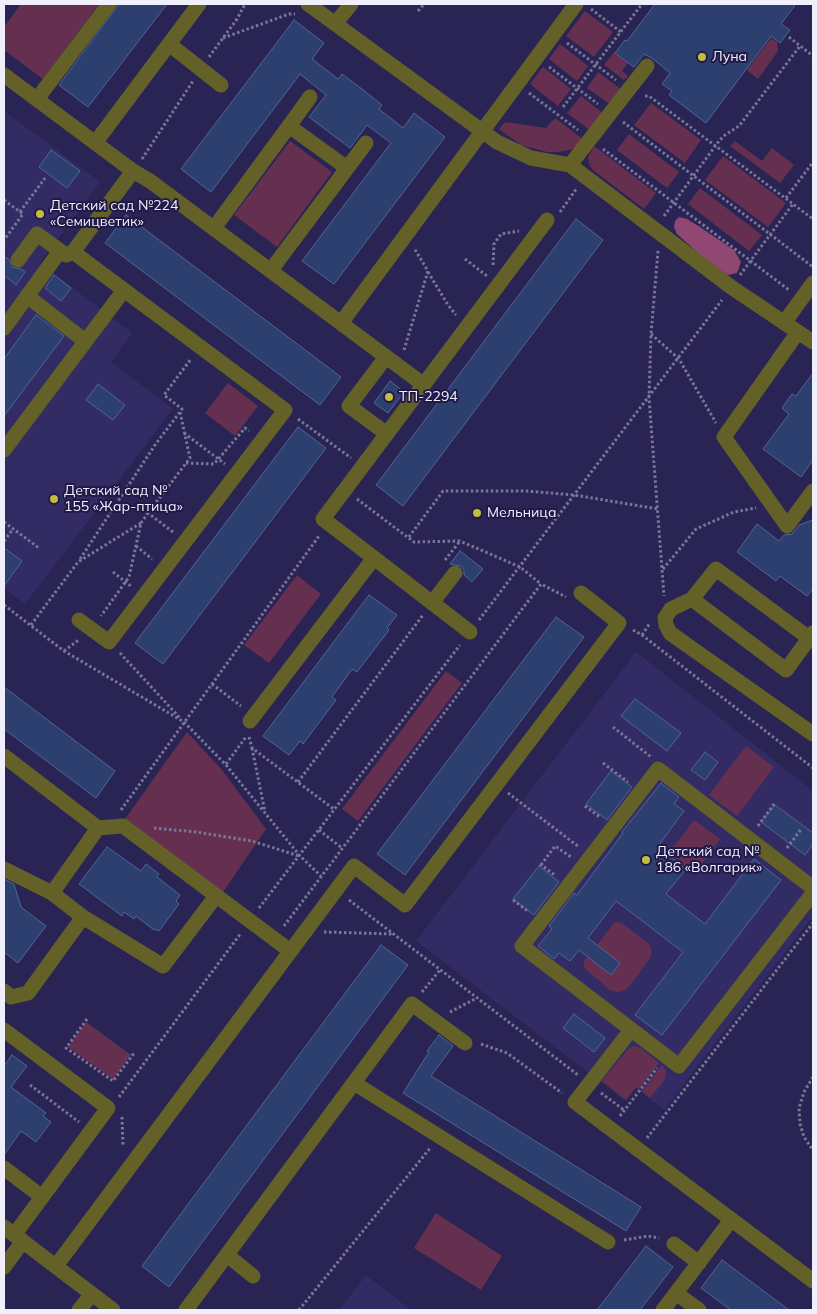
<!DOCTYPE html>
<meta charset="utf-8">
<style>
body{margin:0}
#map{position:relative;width:817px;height:1314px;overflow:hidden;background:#2a2454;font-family:Mulish,sans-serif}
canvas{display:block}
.frame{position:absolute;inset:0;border:5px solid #f0f0fd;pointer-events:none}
</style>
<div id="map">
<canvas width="817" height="1314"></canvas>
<div class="frame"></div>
</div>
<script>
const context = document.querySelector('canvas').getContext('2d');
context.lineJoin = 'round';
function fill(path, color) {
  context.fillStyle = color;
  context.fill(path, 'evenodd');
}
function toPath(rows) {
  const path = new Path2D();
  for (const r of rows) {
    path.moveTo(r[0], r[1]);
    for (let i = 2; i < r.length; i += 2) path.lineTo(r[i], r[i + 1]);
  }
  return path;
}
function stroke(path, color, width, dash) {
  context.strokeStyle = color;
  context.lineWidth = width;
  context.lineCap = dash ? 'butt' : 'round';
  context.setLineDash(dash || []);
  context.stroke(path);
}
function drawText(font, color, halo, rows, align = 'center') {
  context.font = font + ' Mulish,sans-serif';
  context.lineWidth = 4;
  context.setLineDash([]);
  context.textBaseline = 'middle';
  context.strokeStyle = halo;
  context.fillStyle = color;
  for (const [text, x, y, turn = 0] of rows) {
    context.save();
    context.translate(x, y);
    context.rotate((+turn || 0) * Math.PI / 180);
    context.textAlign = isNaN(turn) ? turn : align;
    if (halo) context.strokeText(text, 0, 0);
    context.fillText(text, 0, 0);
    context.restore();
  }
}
fill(toPath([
 [4,111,100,182,40,263,132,333,111,362,173,409,25,604,4,588],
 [636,652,813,791,813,916,664,1110,636,1088,626,1101,416,941],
 [366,1275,411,1310,339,1310]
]), '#332c64');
fill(toPath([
 [21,4,99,4,43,79,4,50,4,27],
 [585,11,613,32,594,57,566,36],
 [771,38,777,42,778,51,758,79,747,70],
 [560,44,588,66,577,81,549,59],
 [614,52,628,63,622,71,628,76,624,80,604,65],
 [543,67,571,89,558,106,530,84],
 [598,72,622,90,611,105,587,88],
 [581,96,604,114,591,131,567,113],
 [651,103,701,140,685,163,634,125],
 [555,118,584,140,572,149,560,152,547,152,521,145,499,129,505,122,546,128],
 [629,134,679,172,667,188,617,150],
 [290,141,332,172,277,247,234,215],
 [735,141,762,161,772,148,794,165,780,183,730,146],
 [594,146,656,193,644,209,593,170,589,164,588,157],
 [723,156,786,203,768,227,705,180],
 [700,188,762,235,749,251,688,204],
 [228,383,258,406,235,436,205,413],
 [297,575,321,594,269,663,244,645],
 [446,671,462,683,358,821,342,809],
 [187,732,222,770,266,829,223,892,125,819],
 [746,746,774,767,737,816,709,795],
 [694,820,720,839,695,873,669,853],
 [615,922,622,923,649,944,652,952,650,958,629,987,623,991,617,992,610,990,584,968,584,961],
 [86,1022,131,1055,113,1079,68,1047],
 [635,1046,641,1048,659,1063,639,1089,636,1087,626,1100,602,1081,629,1048],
 [662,1065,666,1071,665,1079,650,1098,642,1091],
 [436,1213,502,1256,481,1290,414,1248]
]), '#65304f');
fill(toPath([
 [679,217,687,219,700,227,734,250,741,262,737,273,728,275,718,271,677,234,674,227,675,221]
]), '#904872');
const building = toPath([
 [119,4,167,4,88,107,59,85,119,4],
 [655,4,796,4,781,24,790,30,780,43,771,36,706,123,669,95,672,91,662,84,670,73,652,58,644,54,634,67,615,53,625,40,627,41,655,4],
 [294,20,324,43,312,59,338,79,342,74,362,89,382,105,379,109,403,128,414,113,445,137,334,284,302,261,391,143,367,125,350,148,309,117,326,95,300,74,211,192,181,169,294,20],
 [51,150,80,171,67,188,39,167,51,150],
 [126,215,341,377,320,405,105,243,126,215],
 [576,219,603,240,403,506,376,485,576,219],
 [4,256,9,260,12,267,21,269,25,272,16,285,4,275,4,256],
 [54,275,71,288,61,301,45,288,54,275],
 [36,315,64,336,4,416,4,359,36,315],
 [813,373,813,460,801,477,763,449,789,414,782,408,792,394,796,396,813,373],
 [390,381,404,392,388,413,374,403,390,381],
 [98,384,125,405,113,420,86,400,98,384],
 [298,427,326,448,163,664,135,643,298,427],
 [813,520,813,589,807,596,780,576,776,581,737,552,757,524,779,541,784,535,792,534,799,525,813,520],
 [4,548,22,561,4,586,4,548],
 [460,551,483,569,472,582,464,575,464,570,461,566,450,564,460,551],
 [369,595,397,615,387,628,389,630,357,672,352,669,332,697,336,700,303,744,300,741,289,755,263,736,369,595],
 [556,617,584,637,405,875,377,854,556,617],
 [4,687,115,771,96,798,4,729,4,687],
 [635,699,681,733,667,751,621,716,635,699],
 [705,752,718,762,705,780,691,770,705,752],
 [611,771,632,787,607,820,586,804,611,771],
 [661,783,679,797,674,804,684,811,658,846,686,869,666,894,705,924,754,859,781,880,662,1035,635,1015,683,952,616,901,588,938,620,963,611,975,579,950,570,961,559,953,554,959,538,946,552,929,549,926,574,893,577,895,623,833,622,832,661,783],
 [775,805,813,833,813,844,805,855,761,822,775,805],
 [107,847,141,871,146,864,159,874,157,877,180,895,176,901,179,904,159,931,155,929,154,930,136,916,134,919,124,912,122,916,79,884,107,847],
 [539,866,559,882,534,915,513,899,539,866],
 [4,879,14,884,21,907,46,926,18,963,4,952,4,879],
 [381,945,408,965,169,1287,142,1266,381,945],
 [574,1014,605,1038,594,1052,563,1028,574,1014],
 [439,1035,453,1046,431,1076,641,1207,626,1231,403,1093,429,1052,427,1051,439,1035],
 [12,1055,27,1066,11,1087,46,1113,43,1116,51,1122,36,1142,21,1131,4,1155,4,1066,12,1055],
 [646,1246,673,1267,640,1310,597,1310,646,1246],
 [722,1260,789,1310,731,1310,701,1288,722,1260]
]);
fill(building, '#2c3f6e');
stroke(building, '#506598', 1);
stroke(toPath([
 [591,9,621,32],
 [418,11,424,4],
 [789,37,813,56],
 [223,38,289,14,295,14],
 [567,43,616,80],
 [209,57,237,19,245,4],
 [549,67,598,104],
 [529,93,578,130],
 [645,96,649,96,813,219],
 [563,107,642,4],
 [623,122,813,267],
 [603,149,789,290],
 [142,159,193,81],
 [786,198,813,162],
 [4,200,23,214,4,240],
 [20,212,45,178],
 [560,212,577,188],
 [664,216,719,141,725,135,739,126,800,46],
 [658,251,651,334,649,398,664,596],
 [465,259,487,276],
 [493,265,494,244,501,234,519,231],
 [428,272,448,305,456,315],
 [740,275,793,204],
 [651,334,679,359,716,423],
 [404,350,428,271,414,248],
 [298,419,351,458],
 [184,433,225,464],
 [186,463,214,464,245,428,249,431],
 [357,499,414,542,460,541,520,567,541,584],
 [4,522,39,548],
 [141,523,148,513],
 [173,532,148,513,190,458,180,412,182,409,164,395,191,359],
 [409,537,443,491,526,491,574,495,658,509],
 [4,541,13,529],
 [136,546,152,559],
 [80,559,155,445,180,412],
 [445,560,460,541],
 [663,569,696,529,734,512,756,508],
 [113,572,132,587],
 [4,605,64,651,184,722,226,765,300,856,321,876],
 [479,620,722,300],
 [31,625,78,562,141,523,129,577,101,616],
 [633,630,642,635,813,768],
 [642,635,650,623],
 [64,651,80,639],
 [120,653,180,718],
 [212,684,241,706],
 [613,727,651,757],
 [249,737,252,748,335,810],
 [252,748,265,812],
 [603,763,628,782],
 [226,764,246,737],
 [298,782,423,615],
 [508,793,579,847],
 [585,806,601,818],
 [121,810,319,536],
 [758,826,774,804],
 [154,828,196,832,252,841,299,856],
 [319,830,342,848],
 [787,848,802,828],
 [540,864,556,876],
 [541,865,555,846,571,857],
 [349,900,578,1075],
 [513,900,529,912],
 [259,908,460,645],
 [284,926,541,584,566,597],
 [324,932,393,934],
 [422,992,440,970],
 [450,1012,477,998],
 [87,1019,66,1048,113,1081,135,1052],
 [481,1044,507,1053,562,1093],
 [813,1077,804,1092,799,1108,800,1124,804,1137,813,1150],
 [30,1085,79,1122],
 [601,1093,624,1110],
 [119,1097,241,933],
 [620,1116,657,1068],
 [122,1117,123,1146],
 [647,1138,813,923],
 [624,1240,648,1236,659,1238],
 [299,1310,431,1147]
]), '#797698', 3, [2.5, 2.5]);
stroke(toPath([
 [308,4,497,142,531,158,570,165,731,287,813,342],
 [335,24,351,4],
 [169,44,221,85],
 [4,75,133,171,150,181,424,385],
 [37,99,109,4],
 [289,126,310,97],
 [95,143,199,4],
 [570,165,647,66],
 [214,228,289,126,347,168],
 [73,252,285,410,109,642,79,620],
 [18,260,37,234,66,255,73,252,133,171],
 [271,270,366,143],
 [27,296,85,341],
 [341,323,576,4],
 [784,323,813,283],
 [4,328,60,251],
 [798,332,724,437,787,526,813,491],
 [386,357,349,406,387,434],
 [4,450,124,290],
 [374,558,470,632],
 [692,599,786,670,813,633],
 [432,603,455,573],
 [809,638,716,569,692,599,671,609,665,618,666,625,670,633,813,734],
 [250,721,374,558,323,519,547,220],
 [4,756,98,828,52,893,4,869],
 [98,828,123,826,289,950],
 [813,888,658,769,522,946,679,1066,813,893],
 [52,893,83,917,163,966,216,896],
 [4,991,11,997,28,993,83,917],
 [4,1030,108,1108,14,1235],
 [631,1030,575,1102,813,1281],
 [354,1083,608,1242],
 [4,1168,42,1197],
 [4,1227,113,1310],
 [674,1244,699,1263],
 [227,1255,253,1276],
 [56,1266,354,866,405,905,619,623,581,593],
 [4,1267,23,1241],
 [676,1293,731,1220],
 [79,1310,92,1294],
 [186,1310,412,1004,465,1043],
 [663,1310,676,1293,699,1310]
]), '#636028', 15);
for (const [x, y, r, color] of [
 [702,57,5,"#c4bc3e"],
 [40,214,5,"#c4bc3e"],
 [389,397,5,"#c4bc3e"],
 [54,499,5,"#c4bc3e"],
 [477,513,5,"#c4bc3e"],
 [646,860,5,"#c4bc3e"]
]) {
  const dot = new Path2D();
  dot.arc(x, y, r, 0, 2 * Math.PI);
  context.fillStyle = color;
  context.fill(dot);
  stroke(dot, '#211a49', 2);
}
drawText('14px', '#f0f0fd', '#211a49', [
 ["Луна",712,57],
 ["Детский сад №224",50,206],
 ["«Семицветик»",50,222],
 ["ТП-2294",399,397],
 ["Детский сад №",64,491],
 ["155 «Жар-птица»",64,507],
 ["Мельница",487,513],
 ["Детский сад №",656,852],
 ["186 «Волгарик»",656,868]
], 'left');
</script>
